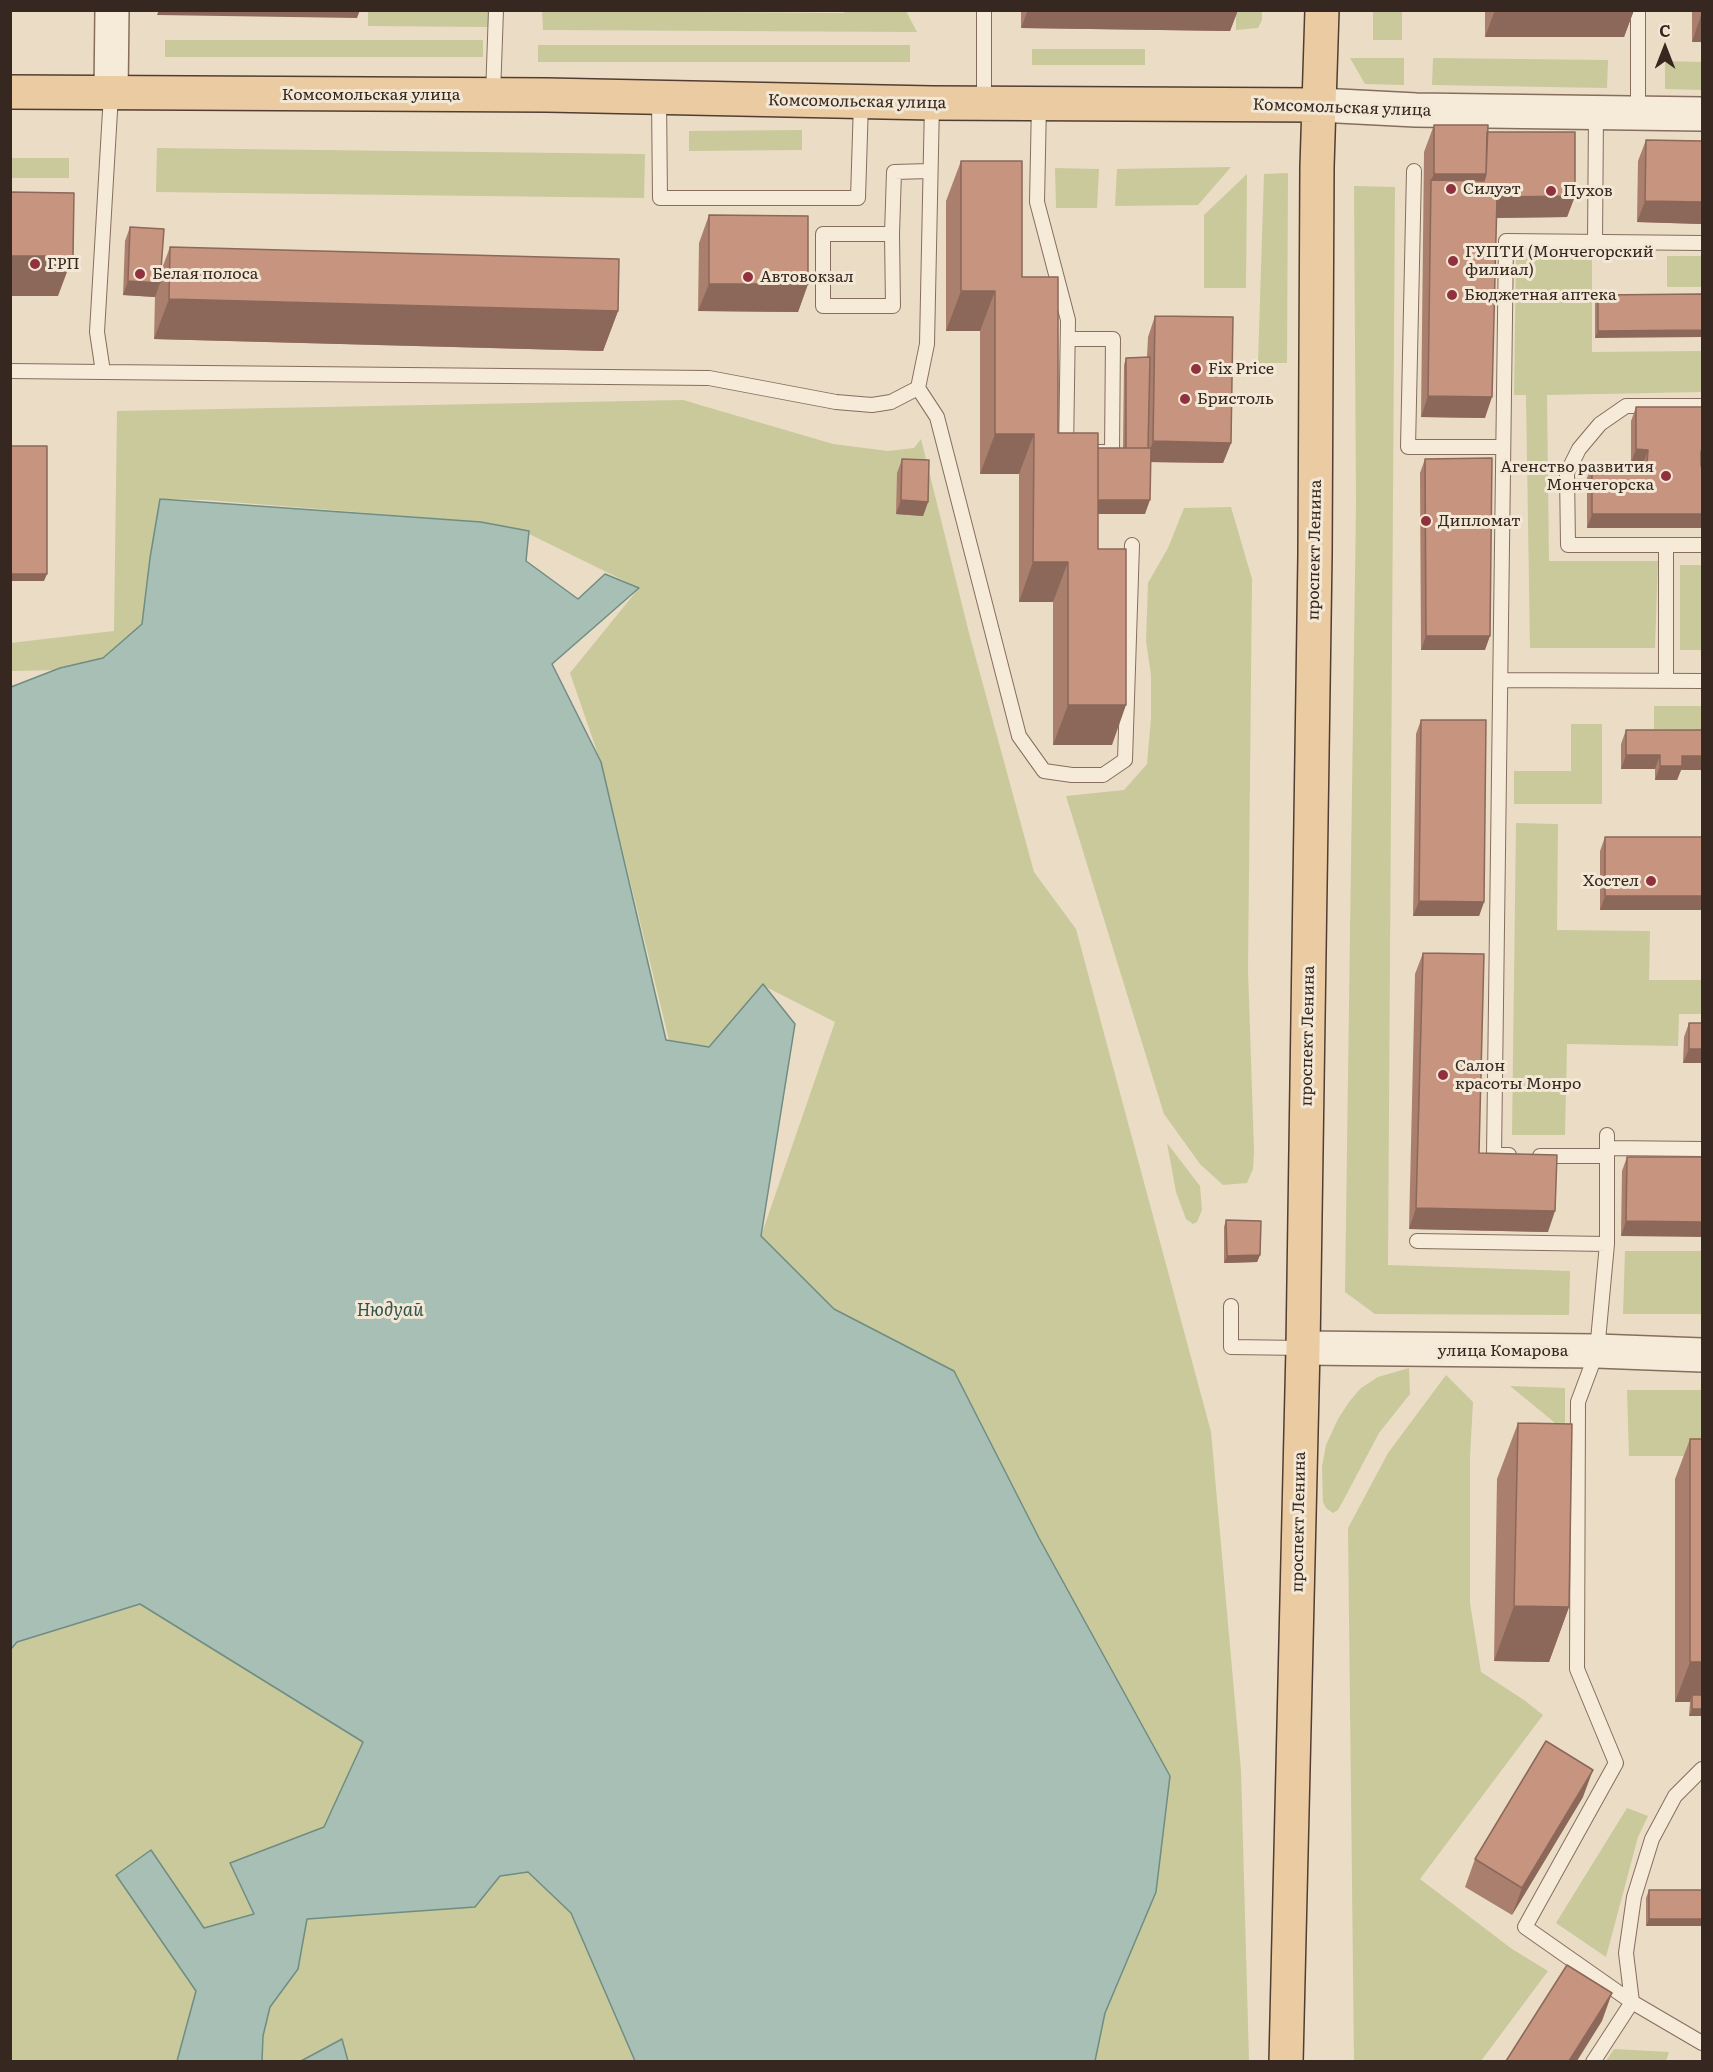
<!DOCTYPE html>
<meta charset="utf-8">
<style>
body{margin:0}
#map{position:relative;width:1713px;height:2072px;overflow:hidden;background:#ebdcc6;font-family:Literata,serif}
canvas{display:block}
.frame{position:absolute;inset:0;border:12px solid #362820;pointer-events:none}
.north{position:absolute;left:1635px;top:18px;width:60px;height:60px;-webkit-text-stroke:4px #f3e7d5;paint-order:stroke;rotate:0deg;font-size:16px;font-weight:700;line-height:24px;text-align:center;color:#362820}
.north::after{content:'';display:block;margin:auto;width:21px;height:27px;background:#362820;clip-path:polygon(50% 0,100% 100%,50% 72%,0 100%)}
</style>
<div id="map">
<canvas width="1713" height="2072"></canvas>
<div class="frame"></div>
<div class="north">С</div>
</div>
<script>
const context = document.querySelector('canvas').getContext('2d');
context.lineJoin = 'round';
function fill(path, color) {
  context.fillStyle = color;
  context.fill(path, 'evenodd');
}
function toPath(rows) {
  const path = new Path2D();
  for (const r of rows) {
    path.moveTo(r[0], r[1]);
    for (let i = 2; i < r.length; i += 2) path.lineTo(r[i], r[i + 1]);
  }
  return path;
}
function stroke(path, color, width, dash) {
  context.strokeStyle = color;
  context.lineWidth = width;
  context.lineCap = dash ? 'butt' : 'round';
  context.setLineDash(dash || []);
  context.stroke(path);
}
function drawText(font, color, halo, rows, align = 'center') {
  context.font = font + ' Literata,serif';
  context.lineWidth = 6;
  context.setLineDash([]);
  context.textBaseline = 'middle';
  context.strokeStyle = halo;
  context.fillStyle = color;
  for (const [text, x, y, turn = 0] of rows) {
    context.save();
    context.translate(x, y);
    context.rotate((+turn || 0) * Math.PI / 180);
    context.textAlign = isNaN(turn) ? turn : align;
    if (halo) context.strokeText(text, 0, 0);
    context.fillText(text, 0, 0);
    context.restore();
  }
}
fill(toPath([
 [845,10,906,11,917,32,543,30,542,11,844,13],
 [368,11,488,11,488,27,368,26],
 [1236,11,1262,11,1262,20,1258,28,1236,30],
 [1373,11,1402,11,1402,40,1373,40],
 [165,40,483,40,483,57,165,57],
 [538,45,910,45,910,62,538,62],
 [1032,49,1145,49,1145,65,1032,65],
 [1350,58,1404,58,1404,85,1365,84],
 [1433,58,1608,60,1607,88,1432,85],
 [1665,61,1702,62,1702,90,1665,89],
 [802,130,802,150,689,151,689,131],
 [157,148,645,154,644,198,156,192],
 [11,158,69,158,69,178,11,178],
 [1231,167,1198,205,1115,206,1117,169],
 [1055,168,1099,169,1097,208,1056,208],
 [1288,173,1287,363,1258,363,1264,174],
 [1247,174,1246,288,1204,288,1204,215],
 [1354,186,1395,187,1388,1265,1570,1271,1569,1315,1375,1314,1345,1292,1356,503],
 [1516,253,1592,254,1592,352,1702,351,1702,392,1547,395,1549,561,1658,561,1655,648,1530,648,1526,395,1514,395],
 [1667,256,1702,256,1702,287,1667,287],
 [683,400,833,444,888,451,914,448,921,439,969,633,1034,872,1076,929,1211,1432,1241,1770,1249,2061,1095,2061,1105,2013,1156,1892,1039,1538,954,1371,834,1309,761,1236,835,1022,764,986,709,1047,669,1040,602,766,570,673,639,588,521,530,481,522,206,500,160,499,150,558,142,624,103,658,59,670,11,671,10,643,114,631,117,411],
 [1231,507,1252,579,1248,970,1254,1151,1253,1169,1247,1183,1223,1185,1200,1164,1164,1114,1066,796,1124,790,1147,764,1151,718,1151,675,1146,641,1148,583,1168,548,1184,508],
 [1680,565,1702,565,1702,650,1680,650],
 [1654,706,1702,706,1702,730,1654,729],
 [1571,724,1602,724,1602,804,1514,804,1514,771,1571,771],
 [1516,823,1558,824,1557,930,1650,931,1649,980,1701,980,1702,942,1702,1014,1679,1014,1678,1046,1567,1044,1565,1135,1512,1135],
 [1167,1143,1200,1186,1202,1210,1197,1222,1193,1224,1186,1219,1176,1192],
 [1625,1251,1702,1251,1702,1314,1623,1314],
 [1409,1368,1410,1394,1379,1433,1343,1501,1338,1510,1333,1513,1326,1508,1323,1502,1322,1467,1326,1445,1338,1419,1349,1402,1361,1388,1378,1377],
 [1446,1375,1473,1402,1470,1457,1470,1603,1481,1672,1524,1700,1543,1715,1420,1879,1512,1949,1548,1971,1481,2061,1354,2061,1348,1528,1388,1453],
 [1510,1386,1565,1388,1565,1431],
 [1627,1390,1702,1390,1702,1456,1629,1456],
 [140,1604,363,1742,324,1827,230,1863,254,1914,204,1928,151,1850,116,1875,196,1991,177,2061,11,2061,10,1649,17,1642],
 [1627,1808,1648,1816,1638,1837,1606,1957,1556,1923],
 [528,1872,571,1913,635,2061,348,2061,342,2039,301,2061,262,2062,263,2036,270,2007,298,1969,307,1919,475,1907,500,1876],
 [1614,2049,1669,2052,1666,2061,1606,2061]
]), '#c9c99b');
const water = toPath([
 [160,499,481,522,529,531,526,561,578,599,605,574,639,588,552,664,601,762,666,1040,709,1047,763,984,795,1024,761,1236,834,1309,954,1371,1039,1538,1170,1776,1156,1892,1105,2013,1095,2061,635,2061,571,1913,528,1872,500,1876,475,1907,307,1919,298,1969,270,2007,263,2036,262,2061,177,2061,196,1991,116,1875,151,1850,204,1928,254,1914,230,1863,324,1827,363,1742,140,1604,17,1642,11,1649,11,687,60,668,103,658,142,624,150,558,160,499],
 [342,2039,348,2061,301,2061,342,2039]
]);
fill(water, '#a7bfb5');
stroke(water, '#6f8d82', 1.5);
const service = toPath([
 [984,10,984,103],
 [111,94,97,332,103,372,709,378,836,402,872,405,891,402,918,388,927,344,932,103],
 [493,95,496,10],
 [659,99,660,198,858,198,861,102],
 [1039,103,1037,202,1068,320,1066,451],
 [1638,114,1638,10],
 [1414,171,1408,447,1502,447],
 [823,234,892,234,893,306,823,306,823,234],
 [892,234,894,172,930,171],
 [1595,242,1596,114],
 [1068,339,1113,339,1112,452,1097,452],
 [10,371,103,372],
 [918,388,937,417,1019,736,1044,771,1072,775,1103,775,1125,760,1132,545],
 [1702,406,1626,406,1600,424,1579,449,1567,473,1568,545,1702,545],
 [1666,546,1666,680],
 [1501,680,1702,681],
 [1608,1148,1702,1149],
 [1509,1155,1494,1155,1506,241,1702,243],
 [1540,1156,1607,1156,1607,1244,1597,1351,1578,1402,1577,1669,1616,1763,1525,1927,1632,2002,1702,2043],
 [1607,1156,1607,1135],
 [1417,1241,1607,1244],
 [1231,1306,1231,1347,1303,1348],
 [1593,2062,1632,2002,1626,1953,1634,1897,1652,1839,1675,1796,1702,1769]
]);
const tertiary = toPath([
 [111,94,112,10],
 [1319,105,1416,110,1702,114],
 [1303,1348,1597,1351,1702,1355]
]);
const primary = toPath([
 [10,92,547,95,932,103,1319,105],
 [1286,2062,1303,1348,1315,555,1317,167,1322,10]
]);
stroke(service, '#856e5d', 16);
stroke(tertiary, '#856e5d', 36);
stroke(primary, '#533d31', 36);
stroke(service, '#f6ead9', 14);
stroke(tertiary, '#f6ead9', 33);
stroke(primary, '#ebcba1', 33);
fill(toPath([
 [1021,10,1238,10,1230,31,1021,28],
 [1485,10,1634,10,1624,37,1485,37],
 [1692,10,1702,10,1702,42,1692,42],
 [1434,125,1487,132,1575,196,1567,217,1496,218,1485,418,1421,417,1424,152],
 [1646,140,1702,141,1702,224,1637,222,1638,161],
 [961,161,1022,277,1058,433,1098,448,1123,448,1124,365,1126,358,1147,357,1148,337,1155,316,1231,443,1223,463,1150,462,1145,514,1098,514,1098,549,1112,745,1053,745,1053,602,1019,602,1019,474,980,474,980,331,946,331,946,201],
 [709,215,808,284,798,312,698,311,699,243],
 [130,227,161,271,170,247,618,311,603,351,154,339,155,297,123,295,125,241],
 [1702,294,1595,338,1595,302,1598,295],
 [1636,407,1701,465,1587,528,1587,478,1592,464,1643,464,1631,463,1631,421],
 [902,459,928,502,923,516,896,514,897,473],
 [1425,459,1485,650,1421,650,1420,473],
 [1421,720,1484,902,1479,916,1413,916,1416,734],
 [1626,730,1702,770,1681,770,1677,780,1655,780,1655,769,1621,769,1621,744],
 [1605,837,1702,910,1600,910,1600,851],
 [1423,953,1479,1153,1548,1232,1409,1229,1415,974],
 [1689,1023,1702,1023,1702,1063,1683,1063,1684,1037],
 [1627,1157,1702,1157,1621,1236,1622,1171],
 [1226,1220,1260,1255,1257,1262,1224,1263,1224,1227],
 [1518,1423,1569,1607,1549,1662,1494,1661,1497,1479],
 [1690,1439,1702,1716,1689,1716,1690,1702,1675,1702,1675,1479],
 [1583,1797,1512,1915,1465,1887,1475,1859],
 [1649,1890,1702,1926,1646,1926,1646,1898]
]), '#aa7f6d');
fill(toPath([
 [10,10,62,10,61,11,10,11],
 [159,10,360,10,357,18,157,15],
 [1028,10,1238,10,1230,31,1021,28],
 [1495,10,1634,10,1624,37,1485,37],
 [1702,12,1702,42,1692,42],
 [1434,174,1486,174,1476,202,1431,180],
 [1575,196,1567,217,1489,218,1497,197],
 [1645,201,1702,202,1702,224,1637,222],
 [10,256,73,256,58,296,10,296],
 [128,281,160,283,155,297,123,295],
 [709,284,808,284,798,312,698,311],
 [961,291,995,291,980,331,946,331],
 [169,299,618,311,603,351,154,339],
 [1702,330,1702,337,1595,338,1598,331],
 [1428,396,1492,397,1485,418,1421,417],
 [995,434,1034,434,1019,474,980,474],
 [1153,441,1231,443,1223,463,1146,462],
 [1636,449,1648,450,1643,464,1631,463],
 [1701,451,1702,451,1702,465,1696,465],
 [901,500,928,502,923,516,896,514],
 [1089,500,1150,500,1145,514,1084,514],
 [1592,514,1702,514,1702,528,1587,528],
 [1033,562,1068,562,1053,602,1019,602],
 [10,574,47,574,44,581,10,581],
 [1426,636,1490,636,1485,650,1421,650],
 [1068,705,1126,705,1112,745,1053,745],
 [1626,755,1660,755,1655,769,1621,769],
 [1682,756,1702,756,1702,770,1681,770,1677,780,1655,780,1660,766],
 [1605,896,1702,896,1702,910,1600,910],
 [1419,901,1484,902,1479,916,1413,916],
 [1689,1049,1702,1049,1702,1063,1683,1063],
 [1416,1208,1555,1211,1548,1232,1409,1229],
 [1626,1221,1702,1222,1702,1237,1621,1236],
 [1260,1255,1257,1262,1224,1263,1227,1256],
 [1514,1606,1569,1607,1549,1662,1494,1661],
 [1690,1662,1702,1662,1702,1702,1692,1695,1690,1702,1675,1702],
 [1692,1709,1702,1709,1702,1716,1689,1716],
 [1593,1770,1583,1797,1512,1915,1522,1888],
 [1649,1919,1702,1919,1702,1926,1646,1926],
 [1612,1993,1602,2021,1577,2061,1569,2061]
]), '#8b6859');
const building = toPath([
 [1434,125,1488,125,1486,174,1434,174,1434,125],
 [1487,132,1575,132,1575,196,1497,197,1492,397,1428,396,1431,180,1484,181,1486,174,1487,132],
 [1646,140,1702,141,1702,202,1645,201,1646,140],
 [961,161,1022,161,1022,277,1058,277,1058,433,1098,433,1098,549,1126,549,1126,705,1068,705,1068,562,1033,562,1034,434,995,434,995,291,961,291,961,161],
 [10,192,74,193,73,256,10,256,10,192],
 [709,215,808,216,808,284,709,284,709,215],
 [130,227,164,229,160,283,128,281,130,227],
 [170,247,619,259,618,311,169,299,170,247],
 [1702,294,1702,330,1598,331,1598,295,1702,294],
 [1155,316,1233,317,1231,443,1153,441,1155,316],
 [1150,357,1148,448,1126,448,1126,358,1150,357],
 [1636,407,1702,407,1702,451,1701,451,1701,466,1702,466,1702,514,1592,514,1592,464,1647,464,1648,450,1636,449,1636,407],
 [10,446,47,446,47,574,10,574,10,446],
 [1098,448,1151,448,1150,500,1098,500,1098,448],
 [1492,458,1490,636,1426,636,1425,459,1492,458],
 [902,459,929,460,928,502,901,500,902,459],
 [1421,720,1486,720,1484,902,1419,901,1421,720],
 [1626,730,1702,730,1702,756,1682,756,1682,766,1660,766,1660,755,1626,755,1626,730],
 [1605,837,1702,837,1702,896,1605,896,1605,837],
 [1423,953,1484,954,1479,1153,1557,1155,1555,1211,1416,1208,1423,953],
 [1689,1023,1702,1023,1702,1049,1689,1049,1689,1023],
 [1627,1157,1702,1157,1702,1222,1626,1221,1627,1157],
 [1226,1220,1261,1221,1260,1255,1227,1256,1226,1220],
 [1518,1423,1572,1424,1569,1607,1514,1606,1518,1423],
 [1690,1439,1702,1439,1702,1662,1690,1662,1690,1439],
 [1692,1695,1702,1695,1702,1709,1692,1709,1692,1695],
 [1546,1741,1593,1770,1522,1888,1475,1859,1546,1741],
 [1649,1890,1702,1890,1702,1919,1649,1919,1649,1890],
 [1567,1965,1612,1993,1569,2061,1506,2061,1567,1965]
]);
fill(building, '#c6947f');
stroke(building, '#8b6859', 1.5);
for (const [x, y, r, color] of [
 [1451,189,6,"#90313d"],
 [1551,191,6,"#90313d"],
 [1453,261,6,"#90313d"],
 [35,264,6,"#90313d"],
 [140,274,6,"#90313d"],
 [748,277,6,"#90313d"],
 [1452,295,6,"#90313d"],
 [1196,369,6,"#90313d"],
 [1185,399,6,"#90313d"],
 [1666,476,6,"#90313d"],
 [1426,521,6,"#90313d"],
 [1651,881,6,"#90313d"],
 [1443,1075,6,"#90313d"]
]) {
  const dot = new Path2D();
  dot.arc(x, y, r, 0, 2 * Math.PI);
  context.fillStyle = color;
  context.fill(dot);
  stroke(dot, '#f3e7d5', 2);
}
drawText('16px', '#362820', '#f3e7d5', [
 ["Комсомольская улица",371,95],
 ["Комсомольская улица",857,102,1],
 ["Комсомольская улица",1342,108,2],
 ["проспект Ленина",1315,550,-89],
 ["проспект Ленина",1308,1036,-89],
 ["улица Комарова",1503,1351],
 ["проспект Ленина",1299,1522,-89]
]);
drawText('16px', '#362820', '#f3e7d5', [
 ["Силуэт",1463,189],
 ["Пухов",1563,191],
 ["ГУПТИ (Мончегорский",1465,252],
 ["филиал)",1465,270],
 ["ГРП",47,264],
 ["Белая полоса",152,274],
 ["Автовокзал",760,277],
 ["Бюджетная аптека",1464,295],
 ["Fix Price",1208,369],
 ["Бристоль",1197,399],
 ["Агенство развития",1654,467,"right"],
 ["Мончегорска",1654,485,"right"],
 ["Дипломат",1438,521],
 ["Хостел",1639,881,"right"],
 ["Салон",1455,1066],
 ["красоты Монро",1455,1084]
], 'left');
drawText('italic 18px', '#30554e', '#f3e7d5', [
 ["Нюдуай",390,1311]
]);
</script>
